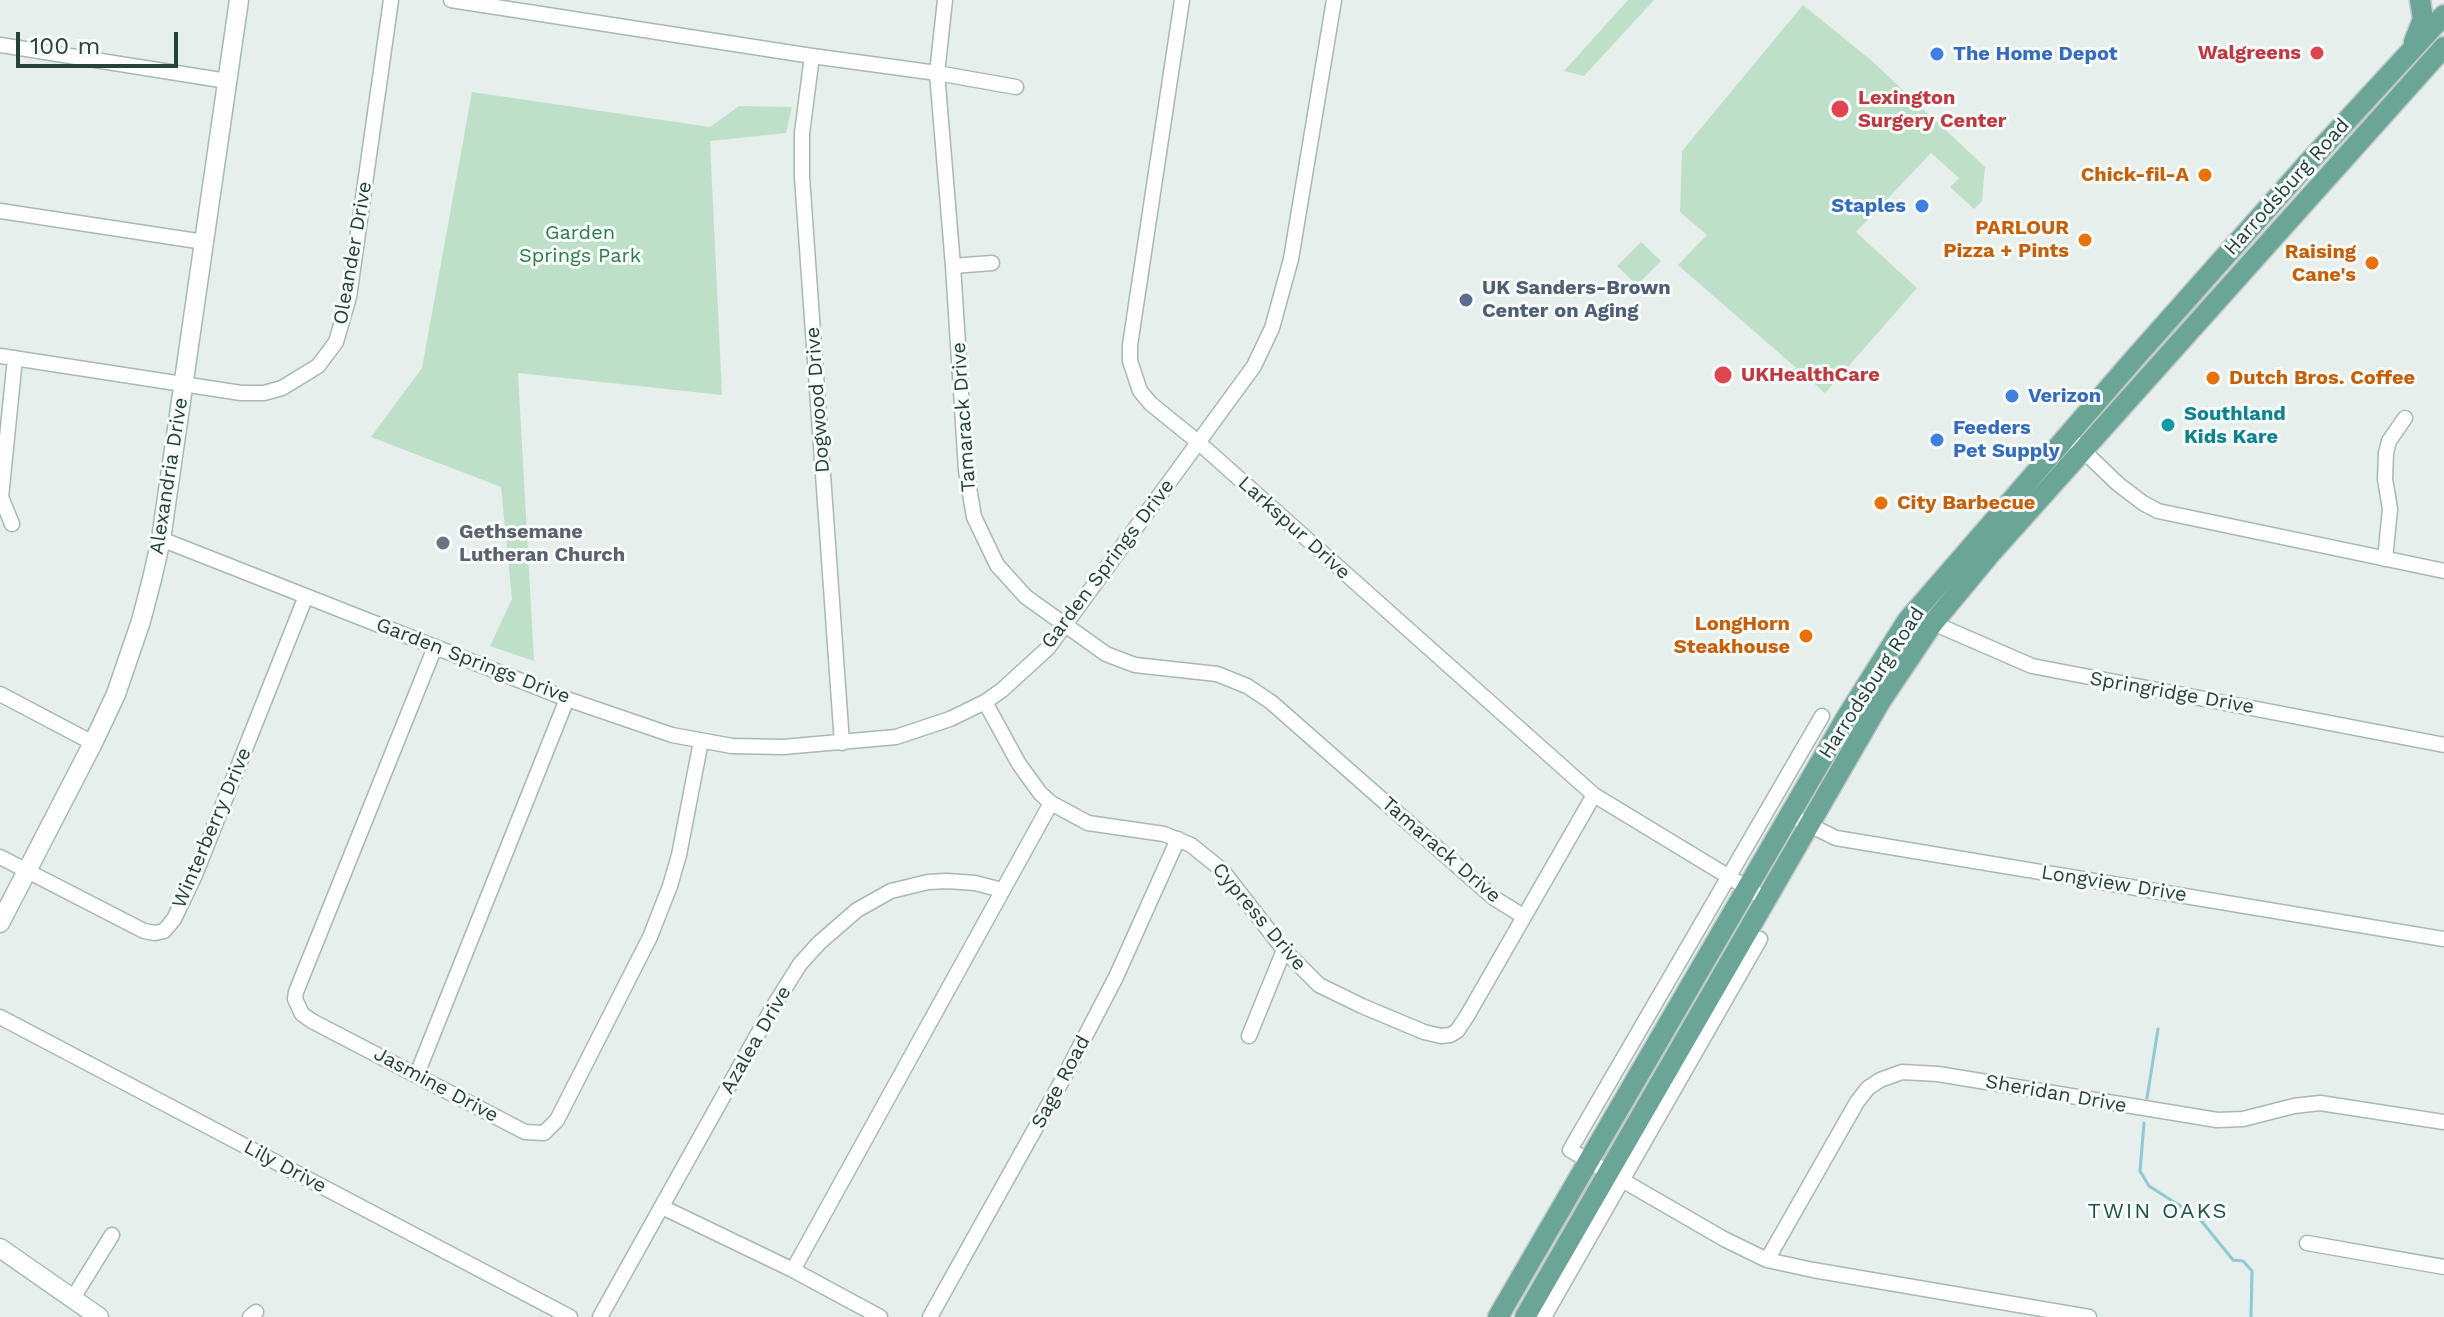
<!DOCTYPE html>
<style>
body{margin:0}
#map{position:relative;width:2444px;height:1317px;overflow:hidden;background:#e6efeb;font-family:"Work Sans",sans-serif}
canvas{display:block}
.scale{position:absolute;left:16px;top:32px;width:162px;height:36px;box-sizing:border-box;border:4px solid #24423a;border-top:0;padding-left:10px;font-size:24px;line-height:28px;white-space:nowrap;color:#24423a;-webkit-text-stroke:6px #f7fbf9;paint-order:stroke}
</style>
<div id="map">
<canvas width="2444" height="1317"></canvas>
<div class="scale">100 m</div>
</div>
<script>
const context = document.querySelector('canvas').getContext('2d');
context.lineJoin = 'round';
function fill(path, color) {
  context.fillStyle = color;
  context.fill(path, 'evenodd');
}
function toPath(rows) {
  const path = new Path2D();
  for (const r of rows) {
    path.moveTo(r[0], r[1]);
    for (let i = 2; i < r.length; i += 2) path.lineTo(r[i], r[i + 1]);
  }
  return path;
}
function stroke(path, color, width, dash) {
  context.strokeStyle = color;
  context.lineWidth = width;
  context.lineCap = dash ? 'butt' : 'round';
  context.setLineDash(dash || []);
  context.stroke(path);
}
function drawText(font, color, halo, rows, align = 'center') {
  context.font = font + ' "Work Sans",sans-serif';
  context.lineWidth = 6;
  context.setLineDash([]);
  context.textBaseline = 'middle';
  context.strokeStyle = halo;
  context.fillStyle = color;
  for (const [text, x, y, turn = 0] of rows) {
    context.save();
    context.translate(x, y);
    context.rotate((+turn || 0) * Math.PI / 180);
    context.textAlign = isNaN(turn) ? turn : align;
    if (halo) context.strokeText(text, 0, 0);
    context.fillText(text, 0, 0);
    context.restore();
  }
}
fill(toPath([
 [1628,0,1654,0,1584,76,1564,71],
 [1803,5,1872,61,1985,167,1982,201,1974,209,1950,187,1959,178,1931,153,1856,232,1917,288,1825,393,1678,265,1707,235,1680,212,1682,151],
 [472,92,710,127,739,106,792,107,786,133,710,141,722,395,518,373,534,661,490,646,512,599,501,487,371,437,422,368],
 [1641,242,1661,261,1637,285,1617,266]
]), '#bfe0c8');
stroke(toPath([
 [2147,1098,2158,1029],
 [2144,1123,2140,1171,2149,1186,2199,1218,2233,1260,2243,1261,2252,1271,2251,1317]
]), '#8ec9d4', 3);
const street = toPath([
 [451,0,812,56,937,73,1016,87],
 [945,0,937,73,953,266,966,470,974,517,997,565,1026,597,1106,654,1135,665,1217,674,1247,686,1271,702,1494,898,1523,916],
 [1182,0,1130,345,1130,361,1140,391,1151,404,1198,442,1594,795,1767,900],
 [0,45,227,81],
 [812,56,802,133,802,177,842,743],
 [0,211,204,242],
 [953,266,992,263],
 [0,356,241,393,264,393,282,388,318,366,336,342,349,297,391,0],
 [2067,435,2118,484,2143,503,2158,511,2444,571],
 [12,524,1,497,15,358],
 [161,539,567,699,672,735,732,746,783,747,896,737,950,719,985,702,1002,690,1048,648,1254,366,1272,328,1291,259,1334,0],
 [2385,559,2390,509,2385,479,2386,453,2389,441,2405,418],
 [1907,621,1933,623,2032,666,2444,745],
 [435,647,296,992,295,999,302,1014,312,1021,525,1132,544,1133,557,1120,650,937,670,886,679,855,701,741],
 [0,694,93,743],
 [985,702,1019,764,1040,793,1051,803,1088,823,1164,834,1191,845,1222,870,1284,950,1319,985,1362,1006,1424,1032,1441,1036,1450,1035,1457,1031,1467,1016,1594,795],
 [1822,716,1570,1150,1724,1239,1767,1260,1813,1270,2089,1317],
 [1801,821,1836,838,2444,939],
 [0,857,144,931,155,933,164,931,174,919,195,875,306,596],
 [0,1017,570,1317],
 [1249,1036,1284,950],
 [417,1074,567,699],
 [662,1207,793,1270,880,1317],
 [2307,1243,2444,1267],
 [1767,1260,1857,1102,1868,1088,1880,1080,1902,1072,1938,1074,2217,1120,2243,1119,2294,1106,2320,1103,2444,1122],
 [793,1270,1051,803],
 [73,1298,112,1235],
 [250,1317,256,1312],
 [600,1317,773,1007,800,964,819,943,857,910,891,891,928,882,947,881,975,883,1002,890],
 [930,1317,1064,1077,1116,977,1178,839],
 [1544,1317,1760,939]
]);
const secondary = toPath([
 [0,923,93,743,116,694,141,621,152,579,161,539,239,0],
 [0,1248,99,1317]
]);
const primary = toPath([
 [2414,42,2423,19,2420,0],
 [1498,1317,1846,718,1907,621,2134,359,2307,164,2444,15],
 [1525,1317,1880,702,1933,623,1991,553,2444,47]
]);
stroke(street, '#a8b8b2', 17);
stroke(secondary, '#a4bbb3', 21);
stroke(primary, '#c2cac8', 23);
stroke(street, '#fff', 14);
stroke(secondary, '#fff', 18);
stroke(primary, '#6aa596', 20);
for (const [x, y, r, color] of [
 [2317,53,8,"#e0444e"],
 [1937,54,8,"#3f7fe0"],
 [1840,109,10,"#e0444e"],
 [2205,175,8,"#e8710a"],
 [1922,206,8,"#3f7fe0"],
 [2085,240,8,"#e8710a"],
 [2372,263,8,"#e8710a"],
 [1466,300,8,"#5c6f8a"],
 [1723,375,10,"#e0444e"],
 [2213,378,8,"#e8710a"],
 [2012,396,8,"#3f7fe0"],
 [2168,425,8,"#0f9aa8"],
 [1937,440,8,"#3f7fe0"],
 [1881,503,8,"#e8710a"],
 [443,543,8,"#6b7280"],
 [1806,636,8,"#e8710a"]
]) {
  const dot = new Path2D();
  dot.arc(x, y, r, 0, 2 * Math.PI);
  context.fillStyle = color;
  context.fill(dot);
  stroke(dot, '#f7fbf9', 3);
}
drawText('bold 20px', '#be3a42', '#f7fbf9', [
 ["Walgreens",2301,53,"right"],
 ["Lexington",1858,98],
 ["Surgery Center",1858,121],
 ["UKHealthCare",1741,375]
], 'left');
drawText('bold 20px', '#366cbe', '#f7fbf9', [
 ["The Home Depot",1953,54],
 ["Staples",1906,206,"right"],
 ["Verizon",2028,396],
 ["Feeders",1953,428],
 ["Pet Supply",1953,451]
], 'left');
drawText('bold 20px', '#c56008', '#f7fbf9', [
 ["Chick-fil-A",2189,175],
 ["PARLOUR",2069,228],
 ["Pizza + Pints",2069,251],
 ["Raising",2356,252],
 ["Cane's",2356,275],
 ["Dutch Bros. Coffee",2229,378,"left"],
 ["City Barbecue",1897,503,"left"],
 ["LongHorn",1790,624],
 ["Steakhouse",1790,647]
], 'right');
drawText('20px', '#24423a', '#f7fbf9', [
 ["Harrodsburg Road",2287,187,-48],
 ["Oleander Drive",353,253,-80],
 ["Dogwood Drive",818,400,-94],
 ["Tamarack Drive",964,417,-94],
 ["Alexandria Drive",169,476,-81],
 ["Larkspur Drive",1294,528,42],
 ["Garden Springs Drive",1108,564,-53],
 ["Garden Springs Drive",473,661,21],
 ["Harrodsburg Road",1872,683,-57],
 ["Springridge Drive",2172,693,10],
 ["Winterberry Drive",212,828,-67],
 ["Tamarack Drive",1441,850,41],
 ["Longview Drive",2114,884,9],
 ["Cypress Drive",1259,917,50],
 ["Azalea Drive",756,1040,-60],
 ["Sage Road",1061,1082,-62],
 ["Jasmine Drive",436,1085,28],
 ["Sheridan Drive",2056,1094,10],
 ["Lily Drive",285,1167,28]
]);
drawText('20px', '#2d7a4b', '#f7fbf9', [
 ["Garden",580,233],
 ["Springs Park",580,256]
]);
drawText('bold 20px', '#4e5e75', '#f7fbf9', [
 ["UK Sanders-Brown",1482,288],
 ["Center on Aging",1482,311]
], 'left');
drawText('bold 20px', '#0d838f', '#f7fbf9', [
 ["Southland",2184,414],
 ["Kids Kare",2184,437]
], 'left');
drawText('bold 20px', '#5b616d', '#f7fbf9', [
 ["Gethsemane",459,532],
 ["Lutheran Church",459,555]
], 'left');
context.letterSpacing = '2px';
drawText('22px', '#1f5548', '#f7fbf9', [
 ["TWIN OAKS",2158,1212]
]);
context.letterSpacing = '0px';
</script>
